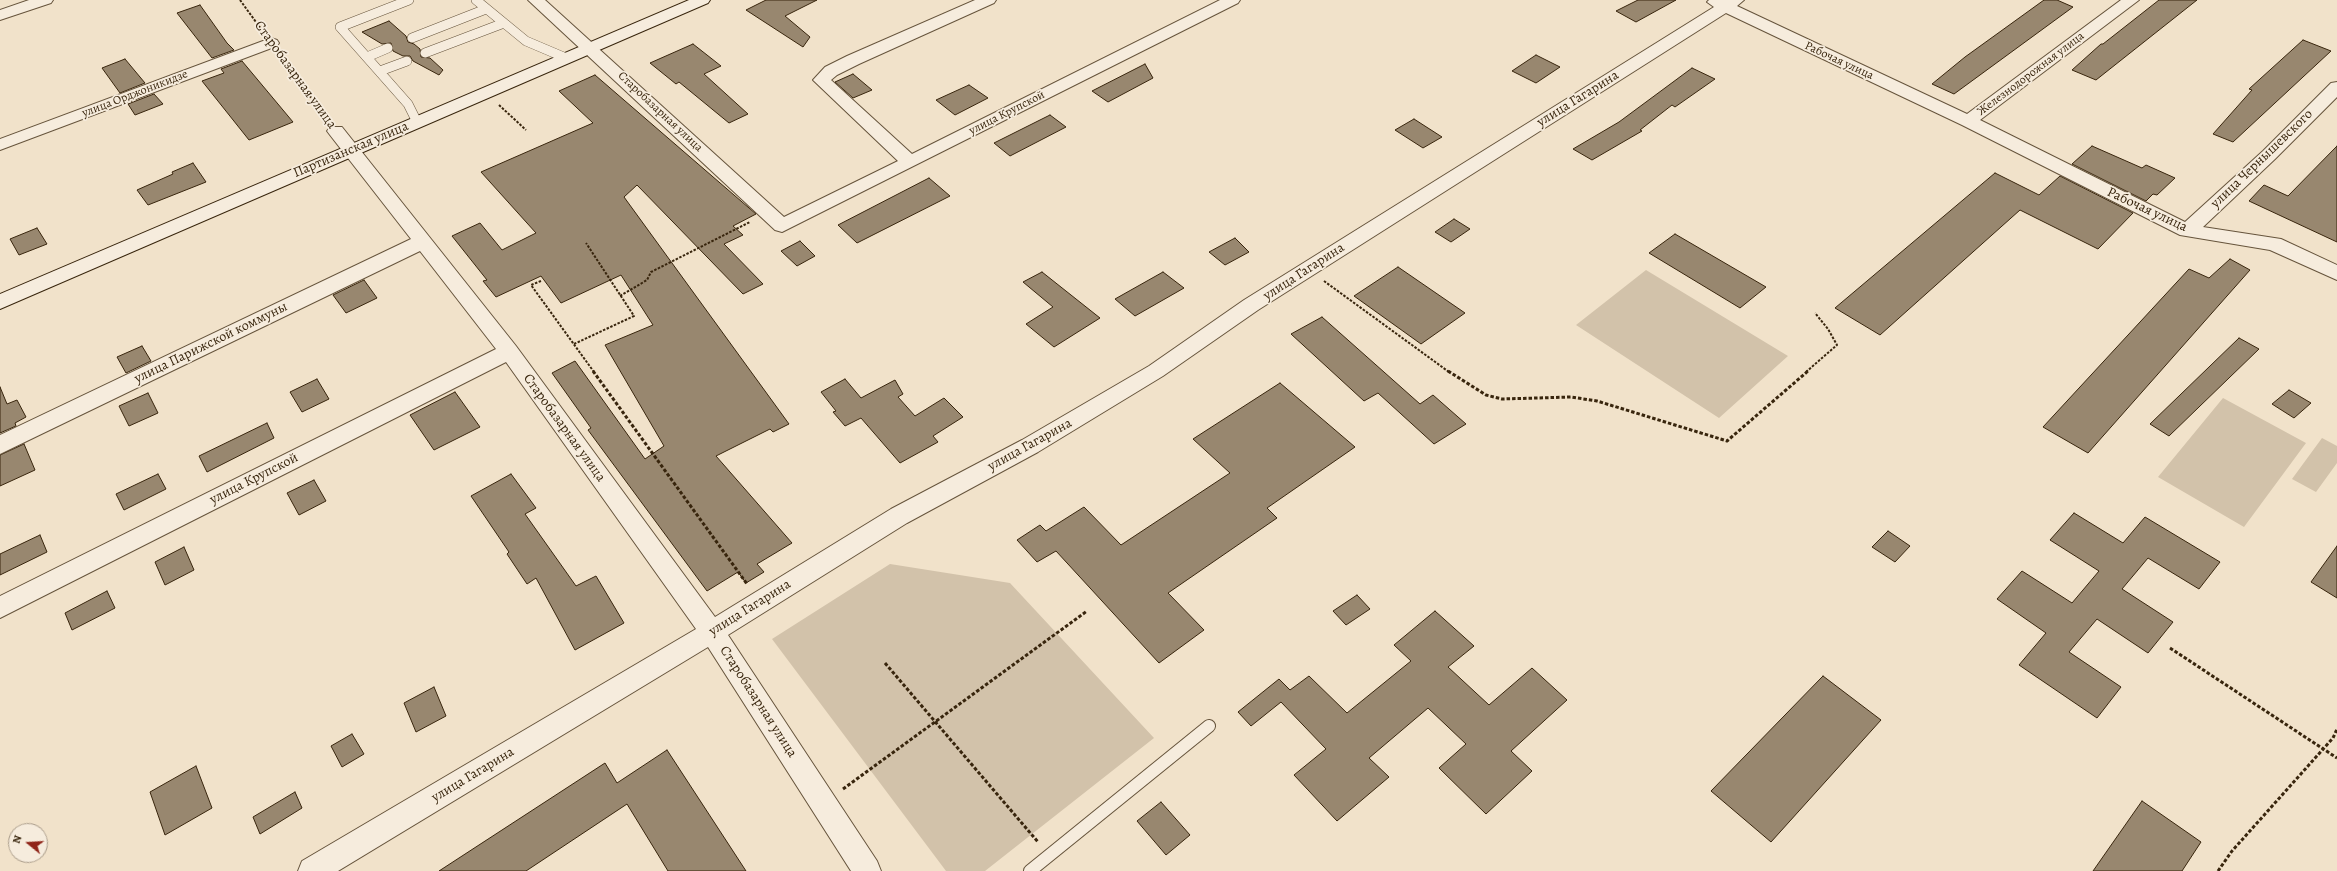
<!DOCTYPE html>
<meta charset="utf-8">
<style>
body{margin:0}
#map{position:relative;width:2337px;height:871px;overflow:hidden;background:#f1e2ca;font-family:Alegreya,serif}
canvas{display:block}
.north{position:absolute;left:8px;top:823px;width:40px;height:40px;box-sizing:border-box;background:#f6ecdd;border:1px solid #aa9c8a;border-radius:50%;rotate:288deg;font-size:11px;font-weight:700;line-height:16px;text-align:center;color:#38250d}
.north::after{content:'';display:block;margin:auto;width:14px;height:18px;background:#8f2418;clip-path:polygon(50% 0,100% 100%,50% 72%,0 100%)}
</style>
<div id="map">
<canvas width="2337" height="871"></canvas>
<div class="north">N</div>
</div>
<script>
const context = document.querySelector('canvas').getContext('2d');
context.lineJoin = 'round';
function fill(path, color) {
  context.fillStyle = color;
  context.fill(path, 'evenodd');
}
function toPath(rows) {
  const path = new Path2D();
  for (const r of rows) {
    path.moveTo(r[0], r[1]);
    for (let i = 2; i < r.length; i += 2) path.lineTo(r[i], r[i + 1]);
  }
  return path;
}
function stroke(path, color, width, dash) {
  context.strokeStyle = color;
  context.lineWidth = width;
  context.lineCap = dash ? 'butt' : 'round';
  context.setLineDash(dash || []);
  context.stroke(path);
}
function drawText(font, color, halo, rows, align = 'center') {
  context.font = font + ' Alegreya,serif';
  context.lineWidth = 3.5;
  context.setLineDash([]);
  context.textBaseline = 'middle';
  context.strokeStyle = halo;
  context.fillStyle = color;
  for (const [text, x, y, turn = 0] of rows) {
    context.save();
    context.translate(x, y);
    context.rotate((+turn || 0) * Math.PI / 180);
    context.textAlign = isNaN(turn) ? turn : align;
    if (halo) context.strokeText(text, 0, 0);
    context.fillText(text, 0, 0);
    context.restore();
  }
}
fill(toPath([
 [1646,270,1788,356,1719,418,1576,325],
 [2223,398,2306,443,2244,527,2158,477],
 [2322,438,2337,446,2337,463,2316,492,2292,479],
 [890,564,1010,583,1154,738,985,871,946,871,772,639]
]), '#d2c2aa');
const building = toPath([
 [766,0,817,0,785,16,810,37,803,47,746,10,766,0],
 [1638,0,1676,0,1636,22,1616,11,1638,0],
 [2044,0,2057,0,2073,7,1954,94,1932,84,1965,57,2044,0],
 [2159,0,2197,0,2096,80,2072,70,2101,44,2103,44,2159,0],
 [200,5,227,43,234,50,212,58,177,13,200,5],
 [389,21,406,36,408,42,414,44,420,49,421,57,430,58,443,70,439,75,413,61,410,56,403,56,393,51,391,43,382,44,362,32,389,21],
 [2303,40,2331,51,2233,142,2213,134,2252,90,2249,89,2303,40],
 [693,44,721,66,704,74,748,114,729,123,679,82,676,84,650,63,693,44],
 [1536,55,1560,67,1536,83,1512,71,1536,55],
 [125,59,145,83,120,93,102,68,125,59],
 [242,61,293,122,249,140,202,81,224,73,221,69,242,61],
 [1145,64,1153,78,1108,102,1092,91,1145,64],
 [1692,68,1715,79,1675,107,1672,105,1640,130,1642,131,1592,160,1573,149,1619,122,1692,68],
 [853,74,872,90,853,98,835,82,853,74],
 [595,75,756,214,733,226,743,235,724,244,763,284,743,294,637,185,624,197,789,424,773,432,770,429,716,456,792,543,757,564,764,572,746,583,738,572,707,591,588,430,591,428,552,373,575,361,645,459,664,446,605,345,653,325,621,275,561,303,541,276,496,297,483,281,487,280,452,236,480,223,502,250,536,233,481,172,593,123,559,91,595,75],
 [969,85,988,98,955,115,936,100,969,85],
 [154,94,163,104,135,115,128,104,154,94],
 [1050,115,1066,127,1010,156,994,143,1050,115],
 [1414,119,1442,137,1423,148,1395,130,1414,119],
 [2092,146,2142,168,2146,165,2175,178,2157,195,2153,194,2146,201,2072,164,2092,146],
 [2337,146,2337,242,2249,201,2264,185,2288,196,2337,146],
 [193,163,206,182,148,205,137,190,173,174,172,172,193,163],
 [1995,173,2039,195,2060,176,2133,213,2098,249,2020,210,1880,335,1835,308,1995,173],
 [929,178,950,196,857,243,838,225,929,178],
 [1454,219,1470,229,1451,242,1435,232,1454,219],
 [37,228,47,244,19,255,10,239,37,228],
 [1675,234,1766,287,1740,308,1649,253,1675,234],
 [1235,238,1249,252,1225,265,1209,252,1235,238],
 [800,241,815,256,797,266,781,251,800,241],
 [2230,259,2250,270,2088,453,2043,427,2189,269,2209,278,2230,259],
 [1398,267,1465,313,1421,344,1354,296,1398,267],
 [1042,272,1100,318,1054,347,1026,324,1053,307,1023,282,1042,272],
 [1163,272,1184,288,1135,316,1115,299,1163,272],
 [364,280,377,298,346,313,333,295,364,280],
 [1322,317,1420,404,1433,395,1466,424,1434,444,1378,393,1364,401,1291,334,1322,317],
 [2239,338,2259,349,2169,436,2150,424,2239,338],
 [142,346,151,361,126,373,117,357,142,346],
 [317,379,329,399,302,412,290,392,317,379],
 [845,379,861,398,895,380,903,394,898,397,915,416,944,398,963,417,933,436,938,442,900,463,861,418,845,426,833,412,836,411,821,392,845,379],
 [1280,383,1355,447,1267,508,1277,518,1168,593,1204,630,1159,663,1056,551,1037,562,1017,540,1040,525,1046,531,1084,507,1121,545,1230,473,1193,439,1280,383],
 [0,387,7,404,17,400,26,417,15,423,16,426,0,433,0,387],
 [2289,390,2311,403,2294,418,2272,404,2289,390],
 [455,392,480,427,434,450,410,415,455,392],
 [148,393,158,413,129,426,119,406,148,393],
 [267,423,274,438,207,472,199,456,267,423],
 [24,444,35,470,0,486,0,455,24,444],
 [158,474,166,489,124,510,116,494,158,474],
 [511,474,536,508,525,514,576,586,596,576,624,623,575,650,536,578,527,584,507,554,509,552,471,496,511,474],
 [314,480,326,501,299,515,287,493,314,480],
 [2074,513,2123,543,2145,517,2220,562,2199,589,2148,558,2122,589,2173,622,2148,653,2097,619,2069,652,2121,687,2097,718,2019,665,2046,633,1997,599,2022,571,2072,603,2099,571,2050,540,2074,513],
 [1888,531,1910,546,1895,562,1872,547,1888,531],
 [40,535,47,552,0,575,0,554,40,535],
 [2337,546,2337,598,2311,582,2337,546],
 [184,547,194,570,165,585,155,562,184,547],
 [107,591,115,608,72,630,65,613,107,591],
 [1357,595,1370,609,1346,625,1333,611,1357,595],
 [1435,611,1474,646,1448,667,1489,705,1532,668,1567,700,1511,751,1532,771,1486,814,1439,768,1466,744,1428,708,1369,758,1389,777,1337,821,1294,775,1326,749,1281,702,1251,726,1238,712,1279,679,1290,690,1309,676,1347,713,1411,661,1394,645,1435,611],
 [1823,676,1881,720,1771,842,1711,791,1823,676],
 [434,687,446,716,416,732,404,703,434,687],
 [352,734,364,754,342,767,331,746,352,734],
 [667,750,746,871,668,871,627,804,526,871,439,871,605,763,617,783,667,750],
 [196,766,212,808,165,835,150,792,196,766],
 [295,792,302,808,260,834,253,817,295,792],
 [2142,801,2201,842,2182,871,2093,871,2142,801],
 [1161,802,1190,835,1166,855,1137,821,1161,802]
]);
fill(building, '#98876f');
stroke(building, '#38250d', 1);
const serviceFar1 = toPath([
 [409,0,340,27,408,104,417,122],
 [476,0,526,41,566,58],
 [412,38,486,9],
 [425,53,504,23],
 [367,57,388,48],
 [380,71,407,61]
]);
const service = toPath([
 [1030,871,1209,726]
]);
const minor = toPath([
 [29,0,53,0,51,3,0,20,0,10,29,0],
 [528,0,545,0,784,217,898,161,813,80,825,67,847,56,975,0,996,0,994,3,859,64,837,75,831,80,912,154,1220,0,1240,0,1238,3,782,232,775,230,528,0],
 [1709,0,1744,0,1737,6,1967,114,2121,0,2139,0,1980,120,2185,222,2263,151,2331,83,2337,82,2337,97,2275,159,2203,227,2281,239,2337,265,2337,280,2270,250,2180,235,1962,125,1726,13,1258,310,1163,376,1038,452,907,523,728,635,877,861,881,871,851,871,708,647,338,871,298,871,302,861,696,629,506,362,0,618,0,596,496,349,420,251,0,454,0,435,411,239,330,135,327,131,330,127,342,127,516,346,715,617,891,509,1022,440,1149,366,1244,300,1714,7,1707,2,1709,0],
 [271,38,277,40,279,43,277,46,0,150,0,139,271,38]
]);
const secondary = toPath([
 [689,0,710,0,708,3,0,309,0,294,689,0]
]);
stroke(serviceFar1, '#66543c', 10);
stroke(service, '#66543c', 14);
stroke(minor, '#66543c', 2);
stroke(secondary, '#38250d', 2);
stroke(toPath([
 [240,0,261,29],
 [281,57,326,118],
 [499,105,526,130],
 [541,281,531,285,594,372],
 [1324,281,1449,372],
 [620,296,647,280,651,272,750,222],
 [574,344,634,316,586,243],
 [1806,372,1837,345,1828,329,1815,313]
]), '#38250d', 2, [2.5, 1.5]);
stroke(toPath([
 [593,371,747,584],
 [1448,371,1486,395,1502,399,1571,397,1597,401,1727,441,1808,371],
 [2170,648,2337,758],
 [885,663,1038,842],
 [843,789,1087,611],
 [2218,871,2232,851,2333,738,2337,729]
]), '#38250d', 3, [3.5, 2]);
stroke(serviceFar1, '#f6ecdd', 9);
stroke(service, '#f6ecdd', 12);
fill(minor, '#f6ecdd');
fill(secondary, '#f6ecdd');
drawText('12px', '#38250d', '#f6ecdd', [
 ["Рабочая улица",1839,61,25],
 ["Железнодорожная улица",2031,74,-37],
 ["улица Орджоникидзе",135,94,-21],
 ["Старобазарная улица",660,112,43],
 ["улица Крупской",1007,113,-27]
]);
drawText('14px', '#38250d', '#f6ecdd', [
 ["Старобазарная улица",295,75,54],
 ["улица Гагарина",1578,99,-32],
 ["Партизанская улица",351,150,-23],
 ["улица Чернышевского",2262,159,-44],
 ["Рабочая улица",2147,210,25],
 ["улица Гагарина",1304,272,-33],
 ["улица Парижской коммуны",211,343,-26],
 ["Старобазарная улица",564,428,54],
 ["улица Гагарина",1030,445,-29],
 ["улица Крупской",254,479,-27],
 ["улица Гагарина",750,608,-32],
 ["Старобазарная улица",758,702,57],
 ["улица Гагарина",473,775,-31]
]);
</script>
